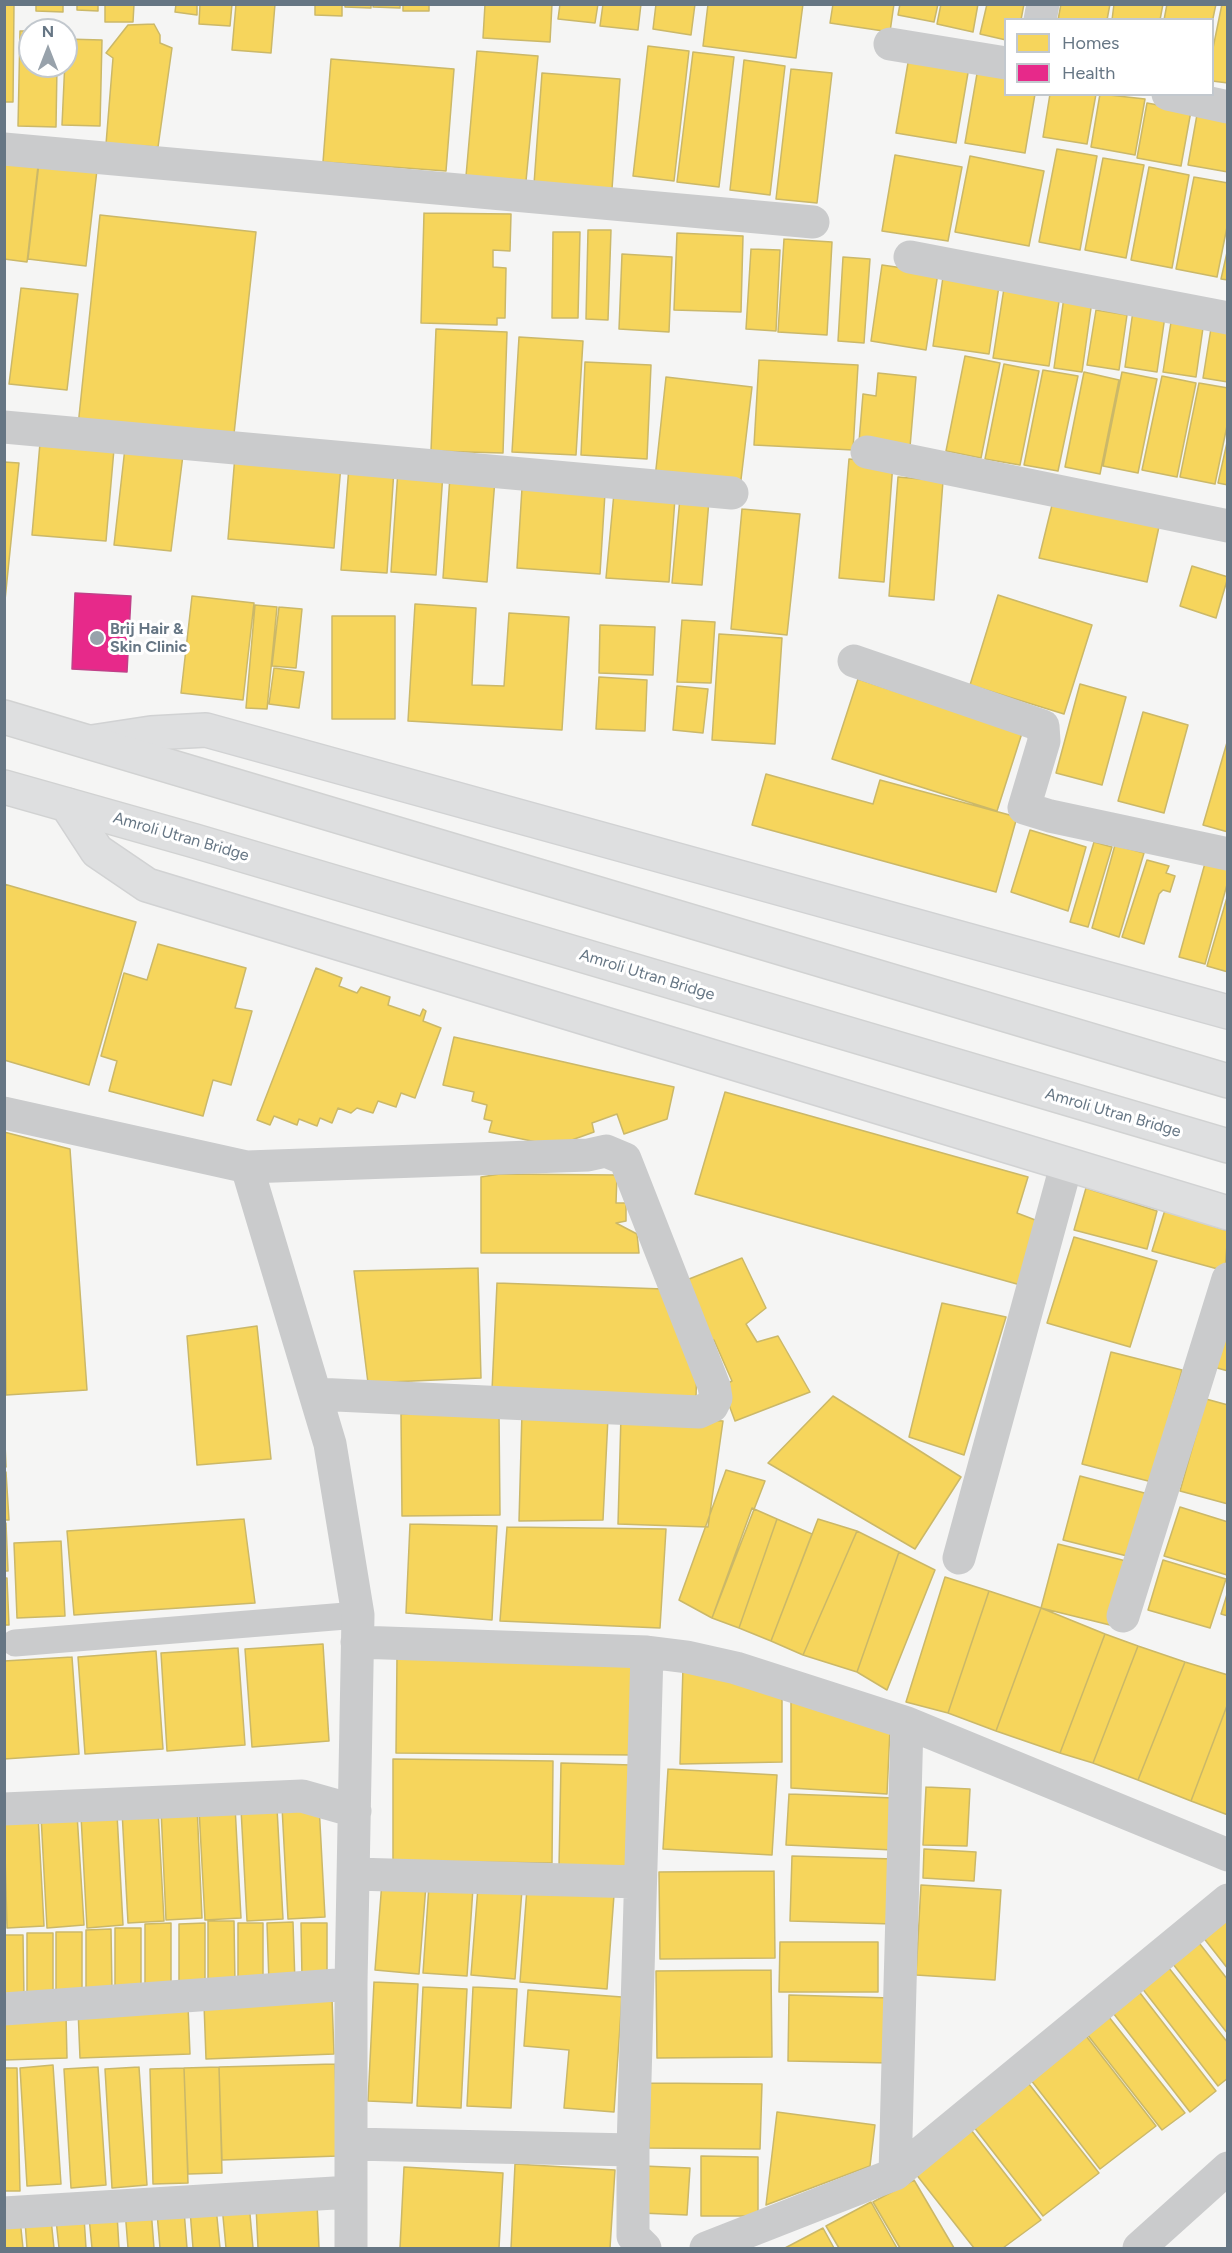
<!DOCTYPE html>
<style>
body{margin:0}
#map{position:relative;width:1232px;height:2253px;overflow:hidden;background:#f5f5f4;font-family:Figtree,sans-serif}
canvas{display:block}
.frame{position:absolute;inset:0;border:6px solid #667684;pointer-events:none}
.legend{position:absolute;left:1004px;top:18px;width:210px;height:78px;box-sizing:border-box;background:#fff;border:2px solid #c2c8ce;margin:0;padding:8px 10px;list-style:none;font-size:18px;color:#667684}
.legend li{display:flex;align-items:center;gap:12px;height:30px}
.legend b{width:30px;border:2px solid #c2c8ce}
.north{position:absolute;left:18px;top:18px;width:60px;height:60px;box-sizing:border-box;background:#fff;border:2px solid #c2c8ce;border-radius:50%;rotate:0deg;font-size:16px;font-weight:700;line-height:24px;text-align:center;color:#667684}
.north::after{content:'';display:block;margin:auto;width:21px;height:27px;background:#98a2ab;clip-path:polygon(50% 0,100% 100%,50% 72%,0 100%)}
</style>
<div id="map">
<canvas width="1232" height="2253"></canvas>
<div class="frame"></div>
<ul class="legend">
<li><b style="height:16px;background:#f6d55c"></b>Homes</li>
<li><b style="height:16px;background:#e7298a"></b>Health</li>
</ul>
<div class="north">N</div>
</div>
<script>
const context = document.querySelector('canvas').getContext('2d');
context.lineJoin = 'round';
function fill(path, color) {
  context.fillStyle = color;
  context.fill(path, 'evenodd');
}
function toPath(rows) {
  const path = new Path2D();
  for (const r of rows) {
    path.moveTo(r[0], r[1]);
    for (let i = 2; i < r.length; i += 2) path.lineTo(r[i], r[i + 1]);
  }
  return path;
}
function stroke(path, color, width, dash) {
  context.strokeStyle = color;
  context.lineWidth = width;
  context.lineCap = dash ? 'butt' : 'round';
  context.setLineDash(dash || []);
  context.stroke(path);
}
function drawText(font, color, halo, rows, align = 'center') {
  context.font = font + ' Figtree,sans-serif';
  context.lineWidth = 6;
  context.setLineDash([]);
  context.textBaseline = 'middle';
  context.strokeStyle = halo;
  context.fillStyle = color;
  for (const [text, x, y, turn = 0] of rows) {
    context.save();
    context.translate(x, y);
    context.rotate((+turn || 0) * Math.PI / 180);
    context.textAlign = isNaN(turn) ? turn : align;
    if (halo) context.strokeText(text, 0, 0);
    context.fillText(text, 0, 0);
    context.restore();
  }
}
const homes = toPath([
 [4,4,14,4,13,102,4,102,4,4],
 [36,4,63,4,63,12,36,11,36,4],
 [77,4,98,4,98,11,77,10,77,4],
 [105,4,134,4,133,22,105,22,105,4],
 [176,4,197,4,197,15,175,12,176,4],
 [200,4,232,4,230,26,199,24,200,4],
 [236,4,275,4,271,53,232,50,236,4],
 [315,4,342,4,342,16,315,15,315,4],
 [345,4,371,4,371,8,345,7,345,4],
 [374,4,400,4,400,8,373,7,374,4],
 [403,4,429,4,429,11,403,11,403,4],
 [485,4,552,4,550,42,483,38,485,4],
 [560,4,598,4,595,23,558,19,560,4],
 [603,4,641,4,638,30,600,26,603,4],
 [656,4,695,4,691,35,653,29,656,4],
 [708,4,803,4,796,58,703,46,708,4],
 [833,4,894,4,890,32,830,23,833,4],
 [900,4,938,4,934,22,898,15,900,4],
 [941,4,978,4,973,32,937,24,941,4],
 [987,4,1024,4,1021,20,1006,20,1006,40,980,34,987,4],
 [1061,4,1110,4,1107,20,1058,20,1061,4],
 [1114,4,1163,4,1160,20,1112,20,1114,4],
 [1167,4,1216,4,1212,23,1212,20,1164,20,1167,4],
 [1222,4,1228,4,1228,83,1212,81,1212,53,1222,4],
 [154,24,160,35,160,43,172,48,158,147,106,144,113,58,106,53,128,25,154,24],
 [20,31,30,31,30,66,57,66,56,127,18,126,20,31],
 [66,39,102,40,100,126,62,125,66,39],
 [648,46,689,51,674,181,633,176,648,46],
 [477,51,538,56,526,181,466,176,477,51],
 [693,52,734,57,719,187,677,182,693,52],
 [909,57,969,67,956,143,896,133,909,57],
 [331,59,454,69,446,171,323,162,331,59],
 [744,60,785,66,770,195,730,190,744,60],
 [978,68,1006,72,1006,94,1035,94,1025,153,965,143,978,68],
 [791,69,832,73,817,203,776,199,791,69],
 [542,73,620,79,612,189,534,184,542,73],
 [1050,94,1096,94,1087,144,1043,137,1050,94],
 [1100,94,1145,99,1135,155,1091,147,1100,94],
 [1147,103,1191,111,1181,166,1137,158,1147,103],
 [1198,109,1228,115,1228,172,1188,165,1198,109],
 [1057,149,1097,156,1080,250,1039,242,1057,149],
 [895,155,962,167,948,241,882,231,895,155],
 [970,156,1044,171,1029,246,955,232,970,156],
 [1103,158,1144,165,1126,258,1085,250,1103,158],
 [4,162,38,166,27,262,4,259,4,162],
 [39,163,97,170,86,266,28,259,39,163],
 [1149,167,1189,175,1172,268,1131,260,1149,167],
 [1194,177,1228,183,1228,222,1217,277,1176,269,1194,177],
 [424,213,511,214,510,251,493,250,493,267,506,268,505,318,497,318,497,325,421,323,424,213],
 [100,215,256,232,233,443,78,426,100,215],
 [588,230,611,230,608,320,586,319,588,230],
 [553,232,580,232,578,318,552,318,553,232],
 [677,233,743,236,741,312,674,310,677,233],
 [784,239,832,242,827,335,778,332,784,239],
 [1228,248,1228,280,1221,279,1228,248],
 [751,249,780,250,776,331,746,329,751,249],
 [622,254,672,257,669,332,619,329,622,254],
 [843,257,870,259,864,343,838,341,843,257],
 [882,265,938,273,926,350,871,341,882,265],
 [944,270,1000,279,989,354,933,346,944,270],
 [1005,282,1061,289,1049,366,993,358,1005,282],
 [21,288,78,294,67,390,9,384,21,288],
 [1064,297,1092,301,1082,372,1054,368,1064,297],
 [1096,310,1127,315,1119,370,1087,365,1096,310],
 [1133,311,1165,316,1157,372,1125,367,1133,311],
 [1172,316,1204,321,1196,377,1163,372,1172,316],
 [1212,322,1228,325,1228,382,1203,378,1212,322],
 [436,329,507,332,503,453,431,451,436,329],
 [519,337,583,341,576,455,512,452,519,337],
 [965,356,1000,363,981,458,946,451,965,356],
 [759,360,858,365,853,450,754,445,759,360],
 [585,362,651,365,647,459,581,455,585,362],
 [1004,364,1039,371,1020,465,985,459,1004,364],
 [1043,370,1078,376,1058,471,1024,465,1043,370],
 [1084,372,1119,380,1100,474,1065,467,1084,372],
 [1122,372,1157,379,1138,473,1103,466,1122,372],
 [878,373,916,377,910,447,859,442,863,394,876,396,878,373],
 [1162,376,1196,383,1177,477,1142,470,1162,376],
 [666,377,752,387,740,488,655,478,666,377],
 [1199,383,1228,388,1228,421,1215,484,1180,477,1199,383],
 [1228,438,1228,485,1218,483,1228,438],
 [40,443,114,449,106,541,32,535,40,443],
 [125,448,183,455,171,551,114,545,125,448],
 [235,456,341,465,334,548,228,539,235,456],
 [849,459,893,463,884,582,839,578,849,459],
 [4,462,19,463,4,610,4,462],
 [349,466,394,470,387,573,341,570,349,466],
 [398,470,443,473,436,575,391,572,398,470],
 [450,476,495,479,487,582,443,578,450,476],
 [898,477,943,481,934,600,889,596,898,477],
 [522,488,605,493,600,574,517,568,522,488],
 [614,493,675,498,669,582,606,578,614,493],
 [1054,497,1160,522,1147,582,1039,558,1054,497],
 [680,498,709,500,702,585,672,583,680,498],
 [742,509,800,514,787,635,731,629,742,509],
 [1192,566,1228,577,1216,618,1180,606,1192,566],
 [998,595,1092,625,1064,714,970,685,998,595],
 [192,596,254,603,243,700,181,693,192,596],
 [415,604,476,608,472,685,504,686,509,613,569,617,562,730,408,721,415,604],
 [255,605,277,607,267,709,246,708,255,605],
 [279,607,302,609,296,668,272,666,279,607],
 [332,616,395,616,395,719,332,719,332,616],
 [682,620,715,622,711,683,677,682,682,620],
 [600,625,655,627,653,675,599,673,600,625],
 [719,634,782,638,775,744,712,740,719,634],
 [274,668,304,672,299,708,269,704,274,668],
 [599,677,647,680,645,731,596,729,599,677],
 [858,679,1022,733,997,811,832,759,858,679],
 [1080,684,1126,697,1102,785,1056,773,1080,684],
 [677,686,708,689,703,733,673,730,677,686],
 [1143,712,1188,725,1164,813,1118,801,1143,712],
 [1228,739,1228,832,1203,825,1228,739],
 [766,774,873,804,880,780,1017,817,996,892,752,825,766,774],
 [1030,830,1086,847,1068,911,1011,892,1030,830],
 [1094,842,1112,847,1088,927,1070,922,1094,842],
 [1115,845,1144,853,1119,937,1092,928,1115,845],
 [1207,856,1228,862,1228,881,1205,964,1179,957,1207,856],
 [1147,860,1169,866,1166,873,1175,876,1170,892,1163,890,1159,894,1144,944,1122,937,1147,860],
 [4,884,136,922,89,1085,4,1060,4,884],
 [1228,894,1228,972,1207,966,1228,894],
 [158,944,246,968,235,1008,252,1011,231,1085,213,1080,203,1116,109,1091,117,1061,101,1056,124,973,147,980,158,944],
 [316,968,342,978,339,986,357,993,361,987,390,997,388,1005,420,1016,423,1009,426,1011,423,1021,441,1028,415,1098,401,1093,396,1107,378,1101,373,1113,357,1108,351,1113,338,1108,332,1123,320,1118,317,1126,299,1119,297,1125,274,1116,270,1125,257,1120,316,968],
 [454,1037,674,1087,667,1119,624,1134,617,1114,592,1123,594,1132,555,1146,489,1132,492,1121,484,1119,487,1105,472,1101,474,1092,443,1085,454,1037],
 [725,1092,1028,1177,1017,1213,1043,1223,1024,1286,695,1194,725,1092],
 [4,1132,70,1149,87,1390,6,1395,4,1132],
 [500,1174,617,1175,616,1203,626,1203,626,1221,616,1223,637,1234,639,1253,481,1253,481,1177,500,1174],
 [1086,1188,1157,1211,1147,1249,1074,1230,1086,1188],
 [1165,1210,1228,1231,1225,1271,1152,1251,1165,1210],
 [1074,1237,1157,1261,1130,1347,1047,1323,1074,1237],
 [742,1258,766,1308,746,1324,757,1342,778,1336,810,1392,735,1421,722,1386,732,1381,714,1340,705,1340,684,1281,742,1258],
 [478,1268,481,1378,368,1383,354,1271,478,1268],
 [497,1283,663,1289,697,1364,696,1397,492,1390,497,1283],
 [942,1303,1006,1317,964,1455,909,1437,942,1303],
 [1228,1325,1228,1371,1210,1366,1228,1325],
 [257,1326,271,1459,197,1465,187,1336,257,1326],
 [1111,1352,1182,1370,1152,1482,1082,1464,1111,1352],
 [833,1396,961,1477,915,1549,768,1463,833,1396],
 [1206,1399,1228,1405,1228,1504,1180,1491,1206,1399],
 [522,1412,608,1417,603,1520,519,1521,522,1412],
 [499,1413,500,1515,402,1516,401,1414,499,1413],
 [621,1415,723,1421,708,1527,618,1524,621,1415],
 [4,1419,6,1467,4,1467,4,1419],
 [726,1470,765,1481,712,1618,679,1600,726,1470],
 [4,1472,6,1472,9,1520,4,1520,4,1472],
 [1080,1476,1152,1495,1135,1558,1063,1540,1080,1476],
 [1180,1507,1228,1522,1227,1575,1164,1556,1180,1507],
 [752,1508,777,1519,739,1628,712,1618,752,1508],
 [244,1519,255,1603,74,1615,67,1531,244,1519],
 [777,1519,812,1534,771,1641,739,1628,777,1519],
 [818,1519,857,1531,803,1655,771,1641,818,1519],
 [4,1523,6,1523,8,1571,4,1571,4,1523],
 [410,1524,497,1526,492,1620,406,1613,410,1524],
 [507,1527,666,1529,660,1628,500,1621,507,1527],
 [857,1531,899,1552,857,1672,803,1655,857,1531],
 [61,1541,65,1616,17,1618,14,1543,61,1541],
 [1058,1544,1130,1562,1114,1626,1041,1608,1058,1544],
 [899,1552,935,1570,887,1690,857,1672,899,1552],
 [1163,1560,1226,1579,1210,1628,1148,1610,1163,1560],
 [945,1577,989,1591,948,1713,906,1702,945,1577],
 [4,1578,7,1578,9,1625,4,1625,4,1578],
 [989,1591,1041,1608,996,1731,948,1713,989,1591],
 [1228,1591,1228,1616,1221,1614,1228,1591],
 [1041,1608,1105,1634,1060,1753,996,1731,1041,1608],
 [1105,1634,1138,1646,1093,1763,1060,1753,1105,1634],
 [323,1644,329,1741,252,1747,245,1649,323,1644],
 [1138,1646,1185,1662,1138,1780,1093,1763,1138,1646],
 [238,1648,245,1745,167,1751,161,1653,238,1648],
 [156,1651,163,1749,85,1754,78,1657,156,1651],
 [72,1657,79,1754,4,1759,4,1661,72,1657],
 [397,1657,638,1660,636,1755,396,1753,397,1657],
 [1185,1662,1228,1675,1228,1703,1191,1801,1138,1780,1185,1662],
 [683,1667,782,1691,782,1762,680,1764,683,1667],
 [791,1696,890,1729,887,1794,791,1788,791,1696],
 [1228,1703,1228,1815,1191,1801,1228,1703],
 [393,1759,553,1761,552,1863,393,1861,393,1759],
 [561,1763,632,1765,629,1870,559,1867,561,1763],
 [668,1769,777,1775,772,1855,663,1849,668,1769],
 [926,1787,970,1789,967,1846,923,1845,926,1787],
 [789,1794,895,1798,893,1850,786,1845,789,1794],
 [319,1805,325,1917,288,1919,282,1807,319,1805],
 [197,1806,202,1918,166,1920,161,1809,197,1806],
 [235,1806,241,1918,205,1920,199,1809,235,1806],
 [277,1808,283,1919,247,1921,241,1809,277,1808],
 [158,1809,164,1921,128,1923,122,1811,158,1809],
 [77,1814,84,1925,47,1928,41,1816,77,1814],
 [117,1814,123,1925,87,1928,81,1816,117,1814],
 [38,1815,44,1926,7,1928,4,1816,38,1815],
 [924,1849,976,1852,974,1881,923,1878,924,1849],
 [792,1856,894,1859,893,1924,790,1921,792,1856],
 [774,1871,775,1958,660,1959,659,1872,774,1871],
 [382,1882,426,1885,419,1974,375,1970,382,1882],
 [429,1885,473,1888,467,1976,423,1973,429,1885],
 [921,1885,1001,1890,995,1980,916,1975,921,1885],
 [478,1887,522,1890,515,1979,471,1975,478,1887],
 [527,1888,614,1895,607,1989,520,1982,527,1888],
 [1228,1914,1228,1969,1199,1932,1228,1914],
 [208,1921,234,1921,235,1984,208,1984,208,1921],
 [293,1922,295,1983,269,1984,267,1923,293,1922],
 [171,1923,171,1986,145,1986,145,1924,171,1923],
 [205,1923,205,1986,179,1986,179,1924,205,1923],
 [238,1923,263,1923,263,1986,238,1986,238,1923],
 [301,1923,327,1923,327,1977,302,1978,301,1923],
 [115,1928,141,1928,141,1990,115,1990,115,1928],
 [111,1929,112,1992,86,1992,86,1930,111,1929],
 [56,1932,82,1932,82,1995,56,1995,56,1932],
 [27,1933,53,1933,53,1996,27,1996,27,1933],
 [4,1935,23,1935,24,1998,4,1998,4,1935],
 [1196,1939,1228,1980,1228,2034,1169,1959,1196,1939],
 [780,1942,878,1942,878,1992,779,1992,780,1942],
 [1165,1963,1228,2043,1228,2078,1218,2086,1138,1983,1165,1963],
 [771,1970,772,2057,657,2058,656,1971,771,1970],
 [374,1982,418,1984,412,2103,368,2101,374,1982],
 [423,1987,467,1989,461,2108,417,2106,423,1987],
 [473,1987,517,1989,511,2108,467,2106,473,1987],
 [1137,1989,1216,2091,1190,2112,1110,2009,1137,1989],
 [528,1990,622,1997,614,2112,564,2108,569,2050,524,2046,528,1990],
 [789,1995,891,1998,890,2063,788,2061,789,1995],
 [332,1998,334,2054,206,2059,204,2004,332,1998],
 [188,2006,190,2054,80,2058,78,2009,188,2006],
 [1105,2012,1185,2113,1162,2130,1083,2029,1105,2012],
 [66,2014,67,2058,4,2060,4,2016,66,2014],
 [1083,2032,1156,2126,1100,2169,1027,2075,1083,2032],
 [335,2064,338,2156,222,2160,219,2067,335,2064],
 [53,2065,61,2184,27,2186,20,2068,53,2065],
 [98,2067,106,2185,71,2188,64,2069,98,2067],
 [139,2067,147,2185,112,2188,105,2069,139,2067],
 [219,2067,222,2173,188,2174,184,2068,219,2067],
 [4,2068,17,2068,20,2191,4,2191,4,2068],
 [184,2068,188,2183,153,2184,150,2069,184,2068],
 [1025,2079,1099,2173,1043,2216,970,2122,1025,2079],
 [650,2083,762,2084,760,2149,649,2148,650,2083],
 [777,2112,875,2125,870,2166,766,2205,777,2112],
 [968,2126,1041,2220,1003,2248,974,2248,912,2169,968,2126],
 [701,2156,758,2157,758,2216,701,2216,701,2156],
 [515,2164,615,2170,610,2248,511,2248,515,2164],
 [644,2166,690,2168,687,2215,641,2213,644,2166],
 [404,2167,503,2173,499,2248,400,2248,404,2167],
 [914,2180,954,2248,900,2248,873,2202,914,2180],
 [871,2202,897,2248,839,2248,826,2226,871,2202],
 [249,2203,253,2248,226,2248,222,2206,249,2203],
 [317,2203,319,2248,258,2248,256,2206,317,2203],
 [216,2207,220,2248,193,2248,190,2210,216,2207],
 [151,2209,154,2248,128,2248,125,2210,151,2209],
 [184,2210,187,2248,160,2248,157,2213,184,2210],
 [117,2214,119,2248,92,2248,89,2217,117,2214],
 [84,2217,86,2248,59,2248,56,2220,84,2217],
 [20,2219,23,2248,4,2248,4,2220,20,2219],
 [51,2219,54,2248,27,2248,25,2221,51,2219],
 [823,2228,834,2248,785,2248,823,2228]
]);
fill(homes, '#f6d55c');
stroke(homes, '#cbb868', 1.5);
const health = toPath([
 [75,593,131,596,127,672,72,669,75,593]
]);
fill(health, '#e7298a');
stroke(health, '#c04088', 1.5);
const secondary = toPath([
 [92,742,151,733,206,730,1228,1012],
 [67,805,97,851,147,885,1228,1213]
]);
const primary = toPath([
 [4,717,1228,1081],
 [4,787,195,841,1228,1146]
]);
stroke(secondary, '#d1d2d3', 36);
stroke(primary, '#d1d2d2', 36);
stroke(toPath([
 [15,1643,358,1615]
]), '#cacbcc', 27);
stroke(toPath([
 [1040,20,1043,4],
 [890,44,1006,63],
 [1168,94,1228,107],
 [4,149,813,222],
 [910,257,1228,318],
 [4,427,732,493],
 [867,452,1228,526],
 [854,661,1043,726,1044,741,1024,808,1050,816,1228,854],
 [4,1113,247,1167,330,1444,358,1615,351,1984,351,2248],
 [247,1167,588,1155,606,1151,625,1159,714,1386,716,1398,712,1406,699,1412,315,1394],
 [959,1558,1066,1166],
 [1123,1616,1228,1279],
 [357,1642,647,1652,687,1657,736,1668,907,1723,1228,1855],
 [4,1809,302,1796,355,1811],
 [354,1874,639,1882],
 [4,2009,351,1984],
 [351,2144,633,2150],
 [895,2174,907,1723],
 [4,2213,351,2192],
 [645,2248,633,2236,633,2150,647,1652],
 [706,2248,895,2174,1228,1900],
 [1139,2248,1228,2168]
]), '#cacbcc', 33);
stroke(secondary, '#dedfe0', 33);
stroke(primary, '#dedfe0', 33);
for (const [x, y, r, color] of [
 [97,638,8,"#98a2ab"]
]) {
  const dot = new Path2D();
  dot.arc(x, y, r, 0, 2 * Math.PI);
  context.fillStyle = color;
  context.fill(dot);
  stroke(dot, '#fff', 2);
}
drawText('bold 16px', '#667684', '#fff', [
 ["Brij Hair &",110,629],
 ["Skin Clinic",110,647]
], 'left');
drawText('16px', '#667684', '#fff', [
 ["Amroli Utran Bridge",181,837,16],
 ["Amroli Utran Bridge",647,975,17],
 ["Amroli Utran Bridge",1113,1113,16]
]);
</script>
